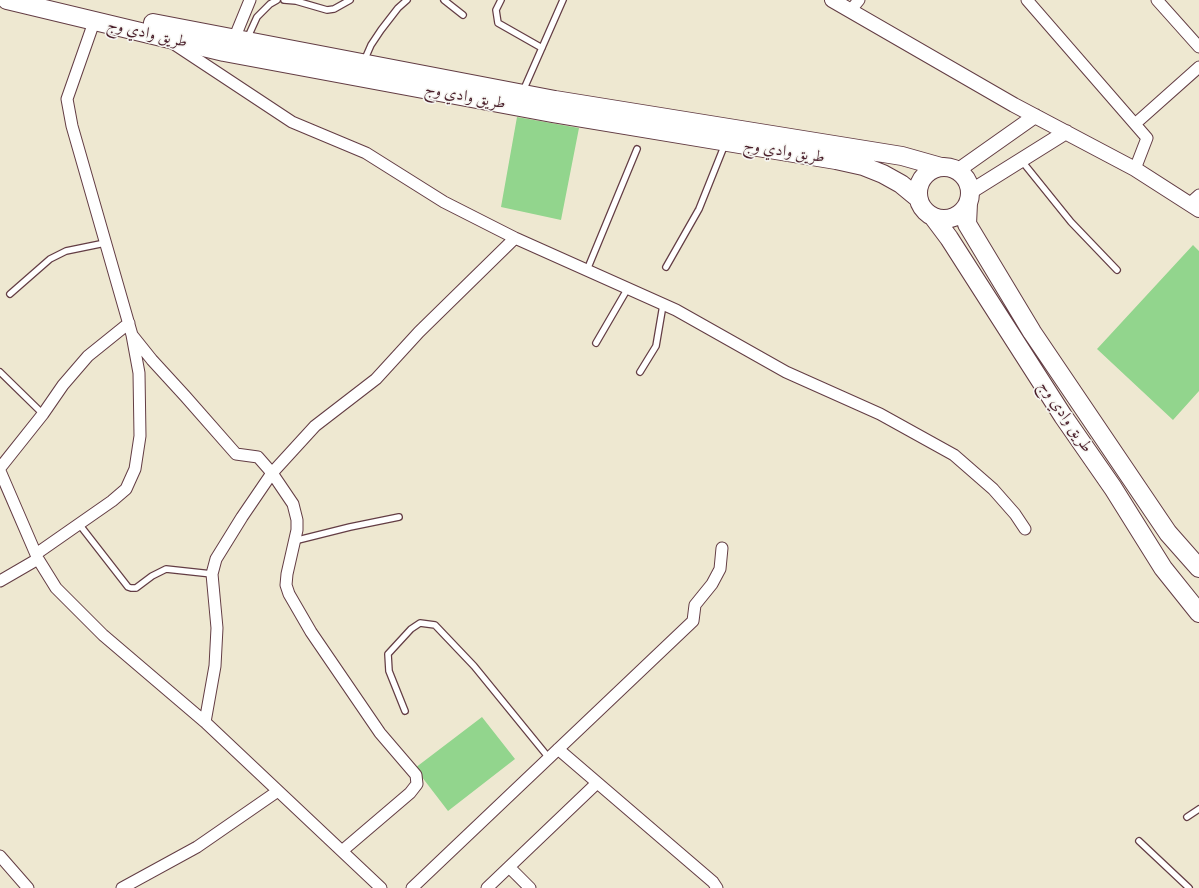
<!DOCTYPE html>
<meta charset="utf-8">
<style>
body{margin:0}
canvas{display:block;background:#eee8d1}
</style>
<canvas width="1199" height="888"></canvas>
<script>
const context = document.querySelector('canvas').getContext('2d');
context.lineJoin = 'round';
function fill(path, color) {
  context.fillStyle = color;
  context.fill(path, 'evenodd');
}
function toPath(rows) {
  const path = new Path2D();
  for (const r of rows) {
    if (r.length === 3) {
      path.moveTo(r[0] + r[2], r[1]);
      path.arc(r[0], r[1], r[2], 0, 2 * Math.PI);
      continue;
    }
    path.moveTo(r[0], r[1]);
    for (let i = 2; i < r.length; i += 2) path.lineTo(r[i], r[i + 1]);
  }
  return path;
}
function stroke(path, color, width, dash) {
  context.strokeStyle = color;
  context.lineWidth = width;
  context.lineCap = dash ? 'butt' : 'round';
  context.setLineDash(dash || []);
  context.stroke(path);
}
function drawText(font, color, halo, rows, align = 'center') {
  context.font = font + ' "Libre Bodoni",Amiri,serif';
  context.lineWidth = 3;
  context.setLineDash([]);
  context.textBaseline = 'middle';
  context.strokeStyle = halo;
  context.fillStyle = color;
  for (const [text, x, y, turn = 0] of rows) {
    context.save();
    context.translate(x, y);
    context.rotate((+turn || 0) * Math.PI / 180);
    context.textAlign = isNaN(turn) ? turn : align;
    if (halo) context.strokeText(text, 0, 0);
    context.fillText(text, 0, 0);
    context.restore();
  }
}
fill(toPath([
 [517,117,579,128,561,220,501,207],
 [1193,245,1199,251,1199,391,1173,420,1097,349],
 [482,717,515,759,448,811,415,768]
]), '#92d58d');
const service = toPath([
 [284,0,296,1,327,10,334,9,350,0],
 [444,0,463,15],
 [501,0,496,10,498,23,542,48],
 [247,39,257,17,270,4,277,0],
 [364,61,371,45,381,30,398,8,407,0],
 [523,91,563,0],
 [1021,160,1071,222,1117,270],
 [666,267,699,209,725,144],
 [587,270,637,149],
 [10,294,50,259,66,251,105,243],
 [596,343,628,288],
 [0,372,43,414],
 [640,372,656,346,663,305],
 [79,524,128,587,131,588,136,588,152,576,166,569,212,574],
 [294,541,350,527,399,517],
 [405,711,389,671,388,654,411,629,420,623,435,625,474,666,549,758],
 [1187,817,1199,809],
 [1139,841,1189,888]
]);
const minor = toPath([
 [1027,0,1147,138,1135,169],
 [1157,0,1199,47],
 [850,11,859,0],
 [234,39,250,0],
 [174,44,292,122,366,153,444,202,515,238,676,310,786,372,880,414,954,455,993,489,1015,514,1025,529],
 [1135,124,1199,67],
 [1189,204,1199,195],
 [132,335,152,360,185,396,236,454,258,457,272,473,293,504,297,520,297,530,287,574,286,585,289,594,311,632,380,733,416,775,417,784,410,793,342,851],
 [0,468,43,414,63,385,88,356,129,323],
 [0,471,38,559,56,588,103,635,205,722,381,888],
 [36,554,112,501,126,489,135,469,140,436,139,373,132,335,72,126,67,99,94,22],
 [0,581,38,559],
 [205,722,215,666,217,628,212,574,216,559,242,517,272,473,315,426,376,379,419,332,515,238],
 [558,749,713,882,717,888],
 [0,856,28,888],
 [509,867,530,888],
 [122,888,197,847,278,791],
 [412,888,693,621,695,605,712,584,720,569,722,548],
 [487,888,597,783]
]);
const tertiary = toPath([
 [832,0,1014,105,1135,169,1199,210],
 [957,171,1035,116],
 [970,192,1066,132]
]);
const primary = toPath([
 [7,0,224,52,552,113,836,160,863,166,883,174,901,184,918,198],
 [153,23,555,100,902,156,941,167],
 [944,193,26],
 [968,203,967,224,1032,332,1168,533,1199,568],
 [934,218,949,238,1063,416,1113,488,1163,568,1199,613]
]);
stroke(service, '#633d44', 8);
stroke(minor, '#633d44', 13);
stroke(tertiary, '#633d44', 16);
stroke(primary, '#633d44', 20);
stroke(service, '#fff', 5.5);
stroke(minor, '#fff', 11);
stroke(tertiary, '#fff', 14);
stroke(primary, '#fff', 18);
drawText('16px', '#4a1f2b', '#f6f6f2', [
 ["طريق وادي وج",147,34,13],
 ["طريق وادي وج",465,97,11],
 ["طريق وادي وج",784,152,9],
 ["طريق وادي وج",1065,417,56]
]);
</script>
